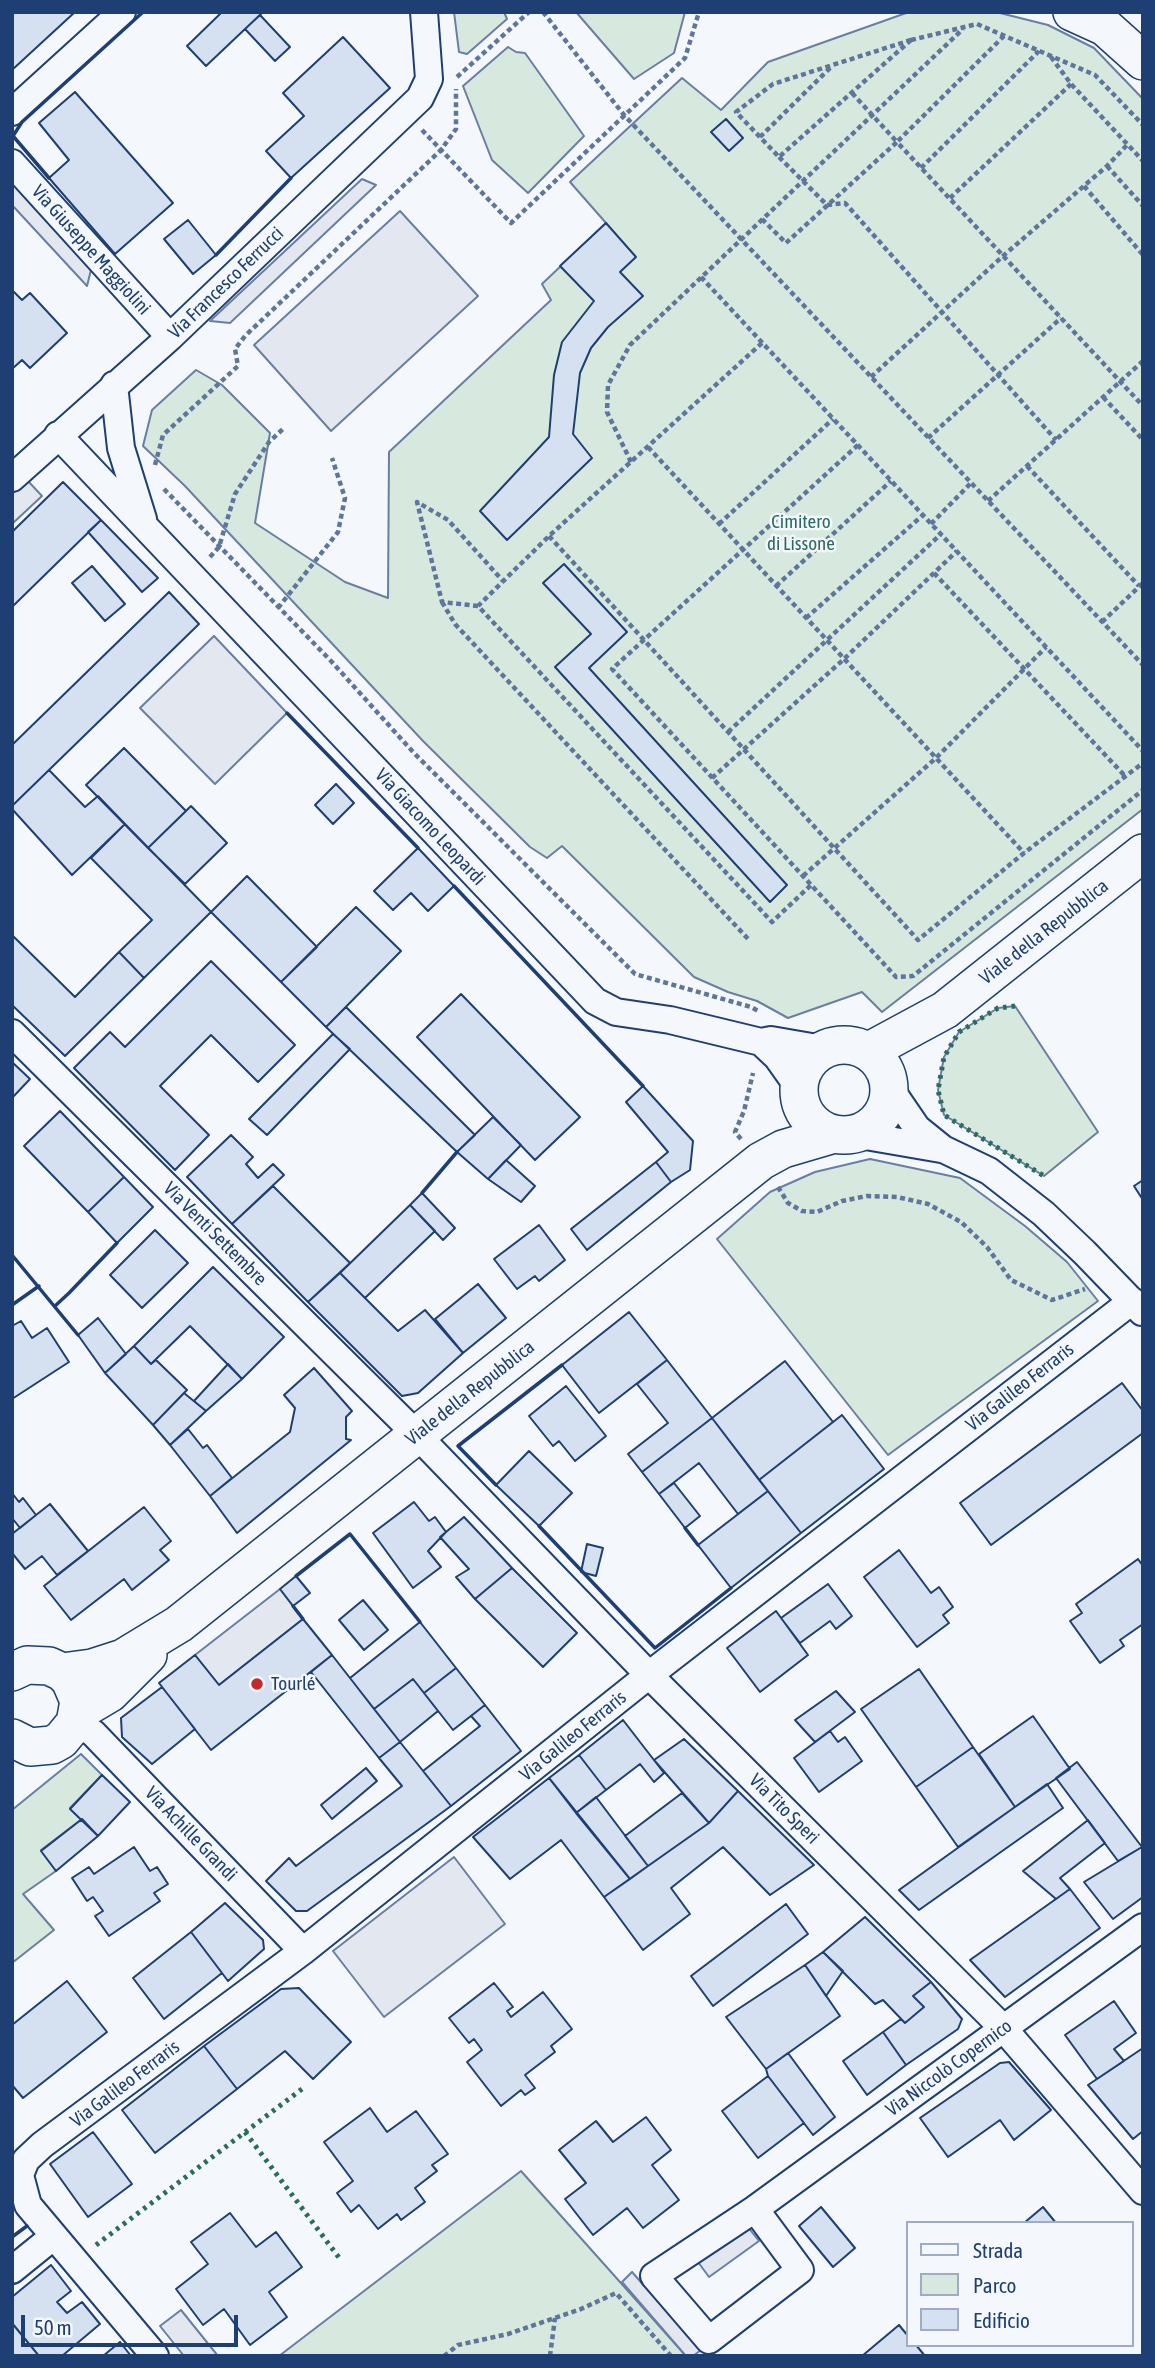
<!DOCTYPE html>
<meta charset="utf-8">
<style>
body{margin:0}
#map{position:relative;width:1155px;height:2368px;overflow:hidden;background:#f4f7fb;font-family:"Asap Condensed",sans-serif}
canvas{display:block}
.frame{position:absolute;inset:0;border:14px solid #1d3f73;pointer-events:none}
.legend{position:absolute;left:906px;top:2221px;width:228px;height:126px;box-sizing:border-box;background:#f4f7fb;border:2px solid #9eadc5;margin:0;padding:9px 12px;list-style:none;font-size:21px;color:#1d3f73}
.legend li{display:flex;align-items:center;gap:14px;height:35px}
.legend b{width:35px;border:2px solid #9eadc5}
.scale{position:absolute;left:21px;top:2315px;width:217px;height:32px;box-sizing:border-box;border:4px solid #1d3f73;border-top:0;padding-left:9px;font-size:21px;line-height:24px;white-space:nowrap;color:#1d3f73;-webkit-text-stroke:5px #f4f7fb;paint-order:stroke}
</style>
<div id="map">
<canvas width="1155" height="2368"></canvas>
<div class="frame"></div>
<ul class="legend">
<li><b style="height:9px;background:#f4f7fb"></b>Strada</li>
<li><b style="height:19px;background:#d7e8df"></b>Parco</li>
<li><b style="height:19px;background:#d5e0f0"></b>Edificio</li>
</ul>
<div class="scale">50 m</div>
</div>
<script>
const context = document.querySelector('canvas').getContext('2d');
context.lineJoin = 'round';
function fill(path, color) {
  context.fillStyle = color;
  context.fill(path, 'evenodd');
}
function toPath(rows) {
  const path = new Path2D();
  for (const r of rows) {
    if (r.length === 3) {
      path.moveTo(r[0] + r[2], r[1]);
      path.arc(r[0], r[1], r[2], 0, 2 * Math.PI);
      continue;
    }
    path.moveTo(r[0], r[1]);
    for (let i = 2; i < r.length; i += 2) path.lineTo(r[i], r[i + 1]);
  }
  return path;
}
function stroke(path, color, width, dash) {
  context.strokeStyle = color;
  context.lineWidth = width;
  context.lineCap = dash ? 'butt' : 'round';
  context.setLineDash(dash || []);
  context.stroke(path);
}
function drawText(font, color, halo, rows, align = 'center') {
  context.font = font + ' "Asap Condensed",sans-serif';
  context.lineWidth = 5;
  context.setLineDash([]);
  context.textBaseline = 'middle';
  context.strokeStyle = halo;
  context.fillStyle = color;
  for (const [text, x, y, turn = 0] of rows) {
    context.save();
    context.translate(x, y);
    context.rotate((+turn || 0) * Math.PI / 180);
    context.textAlign = isNaN(turn) ? turn : align;
    if (halo) context.strokeText(text, 0, 0);
    context.fillText(text, 0, 0);
    context.restore();
  }
}
const green = toPath([
 [454,12,504,12,507,19,467,54,459,52,454,12],
 [576,12,685,12,674,53,634,79,576,12],
 [909,12,996,12,1048,25,1094,48,1143,99,1143,809,882,1012,862,992,788,1018,757,1001,728,992,694,977,562,846,547,858,530,847,423,741,185,486,143,446,152,410,196,370,222,385,270,433,255,523,345,582,388,598,389,452,551,300,542,284,606,223,570,182,682,78,721,110,768,62,909,12],
 [508,47,516,52,525,53,584,136,528,193,492,160,463,86,508,47],
 [1015,1006,1098,1132,1044,1176,944,1115,938,1090,944,1057,959,1032,998,1008,1015,1006],
 [870,1159,960,1178,1025,1226,1067,1262,1098,1301,888,1455,717,1239,770,1192,815,1172,870,1159],
 [81,1754,102,1775,70,1808,82,1819,41,1850,56,1871,23,1894,54,1930,12,1963,12,1810,81,1754],
 [521,2171,686,2356,279,2356,521,2171]
]);
fill(green, '#d7e8df');
stroke(green, '#687fa3', 2);
const parking = toPath([
 [12,177,93,262,87,286,12,205,12,177],
 [362,179,376,185,230,323,210,321,362,179],
 [400,211,478,296,331,431,254,345,400,211],
 [27,480,42,496,12,524,12,494,27,480],
 [214,636,287,713,215,784,140,708,214,636],
 [280,1589,303,1619,219,1685,195,1655,280,1589],
 [454,1857,505,1924,384,2017,333,1951,454,1857],
 [747,2226,759,2241,709,2277,698,2262,747,2226],
 [632,2272,701,2350,693,2356,686,2356,622,2282,632,2272],
 [181,2310,218,2356,184,2356,160,2326,181,2310]
]);
fill(parking, '#e3e8f0');
stroke(parking, '#687fa3', 2);
const building = toPath([
 [12,12,75,12,12,70,12,12],
 [222,12,263,12,206,66,187,46,222,12],
 [260,15,290,47,275,61,245,29,260,15],
 [343,37,390,88,291,178,266,151,304,116,283,93,343,37],
 [75,92,173,203,115,254,49,178,69,160,39,123,75,92],
 [726,119,743,138,729,151,711,132,726,119],
 [188,220,216,255,193,274,164,239,188,220],
 [606,223,636,257,620,272,643,296,608,327,591,348,580,373,573,434,592,458,507,540,480,511,549,437,554,375,562,342,594,301,560,266,606,223],
 [12,290,22,300,30,293,67,333,30,368,22,360,12,369,12,290],
 [63,482,101,520,12,607,12,532,63,482],
 [101,520,158,578,142,592,88,532,101,520],
 [564,564,627,632,589,668,787,885,770,902,555,667,591,634,543,583,564,564],
 [92,566,125,604,105,621,72,583,92,566],
 [169,592,199,624,12,806,12,745,169,592],
 [124,748,186,811,148,848,86,785,124,748],
 [49,770,85,807,98,796,125,824,72,875,12,809,12,806,49,770],
 [336,784,354,803,333,824,315,805,336,784],
 [191,806,227,843,185,884,148,848,191,806],
 [125,824,211,912,144,978,119,952,152,920,91,858,125,824],
 [418,848,454,886,428,911,411,893,393,910,374,891,418,848],
 [247,876,317,947,281,982,211,912,247,876],
 [356,907,401,951,326,1027,281,982,356,907],
 [13,936,75,997,119,952,144,978,65,1056,12,1005,13,936],
 [211,961,295,1045,258,1082,211,1035,160,1086,209,1135,175,1170,74,1068,110,1032,125,1047,211,961],
 [461,994,580,1117,535,1160,417,1037,461,994],
 [346,1007,475,1135,457,1152,326,1027,346,1007],
 [333,1034,350,1049,267,1135,249,1119,333,1034],
 [12,1062,30,1079,12,1098,12,1062],
 [643,1086,693,1141,690,1170,671,1182,656,1162,668,1152,626,1102,643,1086],
 [60,1111,124,1177,88,1212,24,1146,60,1111],
 [493,1117,521,1145,488,1179,457,1152,493,1117],
 [231,1135,253,1157,246,1164,258,1178,273,1164,284,1175,232,1224,187,1177,231,1135],
 [506,1160,535,1186,521,1202,488,1179,506,1160],
 [656,1162,671,1182,587,1250,571,1229,656,1162],
 [124,1177,153,1207,117,1243,88,1212,124,1177],
 [1143,1180,1143,1200,1134,1186,1143,1180],
 [273,1186,350,1263,308,1302,232,1224,273,1186],
 [422,1193,455,1228,443,1240,410,1205,422,1193],
 [410,1205,435,1231,365,1298,340,1273,410,1205],
 [539,1225,565,1260,539,1281,535,1276,517,1289,494,1259,539,1225],
 [155,1230,188,1263,142,1308,110,1275,155,1230],
 [213,1267,284,1337,242,1379,190,1326,151,1364,134,1346,213,1267],
 [340,1273,398,1331,425,1310,463,1353,418,1393,402,1396,308,1302,340,1273],
 [478,1284,506,1318,463,1353,435,1319,478,1284],
 [629,1312,667,1360,599,1413,562,1365,629,1312],
 [98,1318,126,1354,105,1373,78,1335,98,1318],
 [21,1321,32,1338,47,1328,69,1362,12,1399,12,1326,21,1321],
 [134,1346,151,1364,156,1360,187,1390,153,1425,105,1373,134,1346],
 [667,1360,712,1418,642,1472,628,1454,668,1423,637,1384,667,1360],
 [785,1361,833,1422,759,1480,712,1418,785,1361],
 [228,1364,242,1379,206,1411,194,1401,228,1364],
 [314,1368,352,1411,346,1417,346,1439,351,1440,237,1533,210,1496,290,1432,295,1408,284,1395,314,1368],
 [1122,1383,1143,1411,1143,1433,991,1545,960,1503,1122,1383],
 [566,1386,606,1436,575,1461,559,1441,553,1446,529,1416,566,1386],
 [184,1393,206,1411,170,1445,153,1425,184,1393],
 [842,1415,884,1469,801,1533,759,1480,842,1415],
 [712,1418,768,1491,738,1514,699,1463,659,1494,642,1472,712,1418],
 [188,1429,203,1448,207,1445,232,1478,210,1496,170,1445,188,1429],
 [529,1451,572,1493,539,1526,496,1485,529,1451],
 [674,1483,700,1516,685,1528,659,1494,674,1483],
 [768,1491,801,1533,731,1588,698,1545,768,1491],
 [12,1493,19,1502,23,1498,36,1515,20,1528,12,1518,12,1493],
 [414,1502,429,1521,435,1517,446,1532,428,1551,441,1567,413,1588,373,1533,414,1502],
 [50,1504,88,1551,57,1575,42,1556,25,1569,12,1553,12,1534,50,1504],
 [144,1507,171,1541,160,1550,169,1560,132,1590,124,1579,71,1620,44,1586,144,1507],
 [464,1517,512,1568,475,1599,456,1577,469,1569,440,1537,464,1517],
 [587,1544,603,1548,596,1576,581,1572,587,1544],
 [899,1550,931,1593,939,1587,953,1607,943,1615,949,1623,917,1647,864,1577,899,1550],
 [1138,1559,1143,1566,1143,1624,1120,1640,1124,1646,1100,1663,1070,1621,1082,1613,1076,1604,1138,1559],
 [512,1568,577,1633,543,1667,475,1599,512,1568],
 [296,1576,310,1593,293,1606,280,1589,296,1576],
 [828,1584,852,1616,836,1629,830,1621,800,1643,781,1618,828,1584],
 [363,1600,388,1630,364,1650,339,1620,363,1600],
 [776,1611,808,1655,760,1692,727,1648,776,1611],
 [303,1619,332,1655,211,1750,159,1683,195,1655,219,1685,303,1619],
 [420,1622,456,1668,424,1693,413,1679,374,1709,350,1678,420,1622],
 [332,1655,400,1742,379,1758,311,1672,332,1655],
 [456,1668,485,1705,453,1730,424,1693,456,1668],
 [919,1669,973,1747,916,1787,861,1709,919,1669],
 [413,1679,438,1711,400,1742,374,1709,413,1679],
 [162,1687,195,1729,152,1764,122,1737,121,1718,162,1687],
 [836,1691,855,1712,815,1742,795,1720,836,1691],
 [485,1705,521,1751,451,1806,423,1771,480,1726,471,1716,485,1705],
 [1033,1716,1070,1769,1015,1807,979,1754,1033,1716],
 [623,1720,664,1773,654,1782,640,1764,606,1790,579,1755,623,1720],
 [830,1731,838,1742,845,1737,862,1761,819,1792,794,1758,830,1731],
 [684,1739,738,1791,709,1823,654,1760,684,1739],
 [400,1742,451,1806,307,1911,296,1911,266,1881,289,1858,296,1866,402,1786,379,1758,400,1742],
 [973,1747,1015,1807,958,1847,916,1787,973,1747],
 [579,1755,606,1790,576,1813,549,1778,579,1755],
 [1077,1762,1142,1847,1118,1861,1056,1778,1077,1762],
 [366,1768,377,1781,332,1819,321,1805,366,1768],
 [102,1775,130,1802,98,1836,70,1809,102,1775],
 [549,1778,630,1879,604,1897,561,1840,510,1879,473,1837,549,1778],
 [1047,1784,1063,1808,919,1910,899,1890,1047,1784],
 [738,1791,814,1865,770,1895,723,1847,671,1888,690,1914,643,1950,604,1897,709,1823,738,1791],
 [682,1793,709,1823,648,1866,625,1836,682,1793],
 [596,1797,648,1866,630,1879,576,1813,596,1797],
 [82,1819,98,1836,56,1871,41,1851,82,1819],
 [1088,1820,1105,1843,1060,1878,1070,1889,1056,1899,1023,1871,1088,1820],
 [134,1847,150,1871,157,1867,168,1884,154,1893,160,1901,109,1936,95,1916,103,1911,93,1897,87,1901,72,1878,89,1867,94,1874,134,1847],
 [1142,1847,1143,1897,1113,1919,1084,1882,1142,1847],
 [1070,1889,1100,1928,1005,1997,970,1960,1070,1889],
 [225,1903,263,1940,264,1949,228,1981,191,1932,225,1903],
 [786,1904,808,1934,713,2006,691,1976,786,1904],
 [865,1917,931,1982,913,1996,924,2007,905,2023,883,2000,875,2004,823,1952,865,1917],
 [191,1932,222,1973,164,2019,133,1978,191,1932],
 [823,1952,843,1971,826,1996,805,1965,823,1952],
 [805,1965,840,2016,766,2069,726,2017,805,1965],
 [67,1981,107,2032,23,2098,12,2085,12,2025,67,1981],
 [931,1982,962,2019,958,2029,906,2065,883,2032,901,2019,905,2023,924,2007,913,1996,931,1982],
 [494,1983,513,2007,507,2011,511,2017,543,1992,572,2029,551,2046,555,2052,525,2075,535,2088,525,2095,521,2090,501,2106,467,2062,482,2050,474,2039,469,2043,449,2018,494,1983],
 [299,1988,351,2042,313,2079,285,2051,237,2089,204,2046,281,1989,299,1988],
 [1114,2001,1136,2033,1114,2049,1124,2061,1097,2079,1065,2035,1114,2001],
 [883,2032,906,2065,867,2095,843,2061,883,2032],
 [204,2046,237,2089,155,2153,122,2110,204,2046],
 [1143,2048,1143,2131,1133,2139,1088,2085,1143,2048],
 [788,2053,835,2117,813,2135,768,2076,766,2069,788,2053],
 [1009,2062,1051,2110,1014,2140,1000,2120,948,2157,920,2118,1000,2063,1009,2062],
 [768,2076,804,2123,758,2158,722,2111,768,2076],
 [370,2108,387,2132,416,2111,448,2154,432,2165,437,2171,415,2188,425,2202,401,2220,397,2214,378,2229,359,2205,351,2212,337,2193,353,2181,324,2142,370,2108],
 [646,2117,671,2150,652,2165,679,2200,643,2228,627,2208,593,2235,565,2199,586,2183,559,2150,596,2121,613,2142,646,2117],
 [93,2132,132,2184,88,2217,50,2164,93,2132],
 [821,2207,855,2248,833,2267,799,2226,821,2207],
 [1043,2207,1056,2223,1024,2223,1043,2207],
 [230,2213,256,2247,276,2232,302,2267,269,2292,287,2317,250,2345,224,2309,203,2325,176,2289,208,2264,191,2242,230,2213],
 [51,2265,71,2291,57,2302,67,2313,82,2302,100,2324,62,2356,39,2356,12,2323,12,2297,51,2265],
 [12,2323,39,2356,12,2356,12,2323],
 [899,2325,908,2336,908,2345,916,2345,925,2356,862,2356,899,2325],
 [120,2342,131,2356,103,2356,120,2342]
]);
fill(building, '#d5e0f0');
stroke(building, '#1d3f73', 2);
const street = toPath([
 [12,112,122,12],
 [12,163,170,337],
 [114,385,121,448,143,519],
 [58,435,595,1001,616,1012,670,1020,761,1042,771,1040,823,1049],
 [12,478,170,337,420,98,429,79,424,12],
 [12,1033,417,1435,649,1675,1004,2029,1143,2191],
 [761,1042,777,1057,799,1088],
 [889,1087,917,1128,943,1149,989,1171,1044,1214,1084,1252,1142,1312],
 [854,1134,941,1149],
 [75,1723,93,1733,303,1951],
 [12,2170,20,2175,28,2205,155,2356],
 [20,2175,26,2160,42,2145,303,1951,649,1675,1132,1301],
 [755,2209,800,2270,709,2340,654,2276,755,2209,1143,1927],
 [12,2270,54,2236]
]);
const secondary = toPath([
 [1072,12,1105,27,1143,61],
 [844,1090,45],
 [869,1051,945,1010,1143,853],
 [12,1672,27,1665,49,1666,62,1672,70,1680,79,1701,75,1723,61,1740,52,1745,30,1747,12,1738],
 [62,1672,92,1668,123,1658,179,1624,761,1161,783,1149,834,1134],
 [78,1712,110,1693,148,1655]
]);
stroke(street, '#1d3f73', 30);
stroke(secondary, '#1d3f73', 40);
stroke(toPath([
 [543,12,624,115,1143,665],
 [911,40,779,157,736,112,773,84,911,40],
 [911,40,977,24,1095,75,1143,125],
 [1051,57,1071,84,1143,161],
 [457,77,529,12],
 [852,93,897,142,1004,36],
 [422,130,511,223,685,58,699,12],
 [760,137,832,66],
 [779,157,827,205,845,203,1056,440],
 [1107,166,1143,206],
 [921,168,1039,51],
 [1084,186,1143,255],
 [950,198,1071,84],
 [762,219,786,243,897,142,1143,406],
 [701,277,1143,751],
 [762,343,549,536,478,606,772,922,811,885],
 [871,377,1003,256,1107,166,1127,145],
 [1103,397,1143,440],
 [928,438,1061,318],
 [858,445,612,669,896,977,913,976,1143,790],
 [648,447,1024,853],
 [631,462,607,412,608,385,630,345,963,29],
 [155,465,163,435,238,366,235,349,245,336,441,150,456,129,456,89],
 [1027,466,1139,586],
 [164,489,331,661,413,752,635,974,751,1007,760,1012],
 [988,501,1143,361],
 [719,524,833,419],
 [931,524,971,483],
 [549,536,918,940,1024,853,1143,763],
 [210,557,219,547,235,494,269,442,284,428],
 [934,573,1125,776],
 [776,586,891,481],
 [442,602,455,624,749,940],
 [478,606,442,602,417,502,448,520,503,581],
 [278,608,338,532,345,498,332,458],
 [806,618,923,515],
 [1102,622,1143,583],
 [728,732,941,534],
 [712,778,844,659,957,551],
 [803,876,936,758,1046,647],
 [741,1139,735,1132,744,1111,753,1073],
 [778,1187,788,1203,802,1211,817,1212,842,1201,867,1196,897,1197,928,1204,961,1222,987,1247,1011,1280,1052,1300,1085,1289],
 [444,2356,458,2345,508,2334,581,2309,616,2293,671,2356],
 [550,2356,555,2318]
]), '#5e769c', 4.5, [5, 3.5]);
stroke(street, '#f4f7fb', 26);
stroke(secondary, '#f4f7fb', 37);
stroke(toPath([
 [1015,1006,998,1008,959,1032,944,1057,938,1090,944,1115,1044,1176],
 [245,2132,340,2259],
 [96,2245,302,2089]
]), '#2c6c60', 5, [3.5, 5]);
stroke(toPath([
 [49,178,13,136,22,122,143,12],
 [216,255,291,178],
 [287,713,418,848],
 [454,886,643,1086],
 [422,1193,457,1152],
 [12,1255,78,1335],
 [12,1305,39,1286],
 [55,1306,69,1293,117,1243],
 [496,1485,458,1446,562,1365],
 [539,1526,655,1648,731,1588],
 [685,1528,698,1545],
 [296,1576,350,1534,420,1622],
 [293,1606,303,1619],
 [12,2237,27,2226]
]), '#1d3f73', 3.5);
for (const [x, y, r, color] of [
 [257,1684,7,"#c62828"]
]) {
  const dot = new Path2D();
  dot.arc(x, y, r, 0, 2 * Math.PI);
  context.fillStyle = color;
  context.fill(dot);
  stroke(dot, '#f4f7fb', 2.5);
}
drawText('19px', '#1d3f73', '#f4f7fb', [
 ["Via Giuseppe Maggiolini",91,250,48],
 ["Via Francesco Ferrucci",226,283,-44],
 ["Via Giacomo Leopardi",430,827,47],
 ["Viale della Repubblica",1044,932,-38],
 ["Via Venti Settembre",215,1234,45],
 ["Via Galileo Ferraris",1020,1387,-38],
 ["Viale della Repubblica",470,1393,-38],
 ["Via Galileo Ferraris",573,1736,-39],
 ["Via Tito Speri",784,1809,45],
 ["Via Achille Grandi",191,1834,46],
 ["Via Niccolò Copernico",949,2068,-36],
 ["Via Galileo Ferraris",125,2084,-37]
]);
drawText('19px', '#2c6c60', '#f4f7fb', [
 ["Cimitero",801,522],
 ["di Lissone",801,544]
]);
drawText('19px', '#1d3f73', '#f4f7fb', [
 ["Tourlé",271,1684]
], 'left');
</script>
